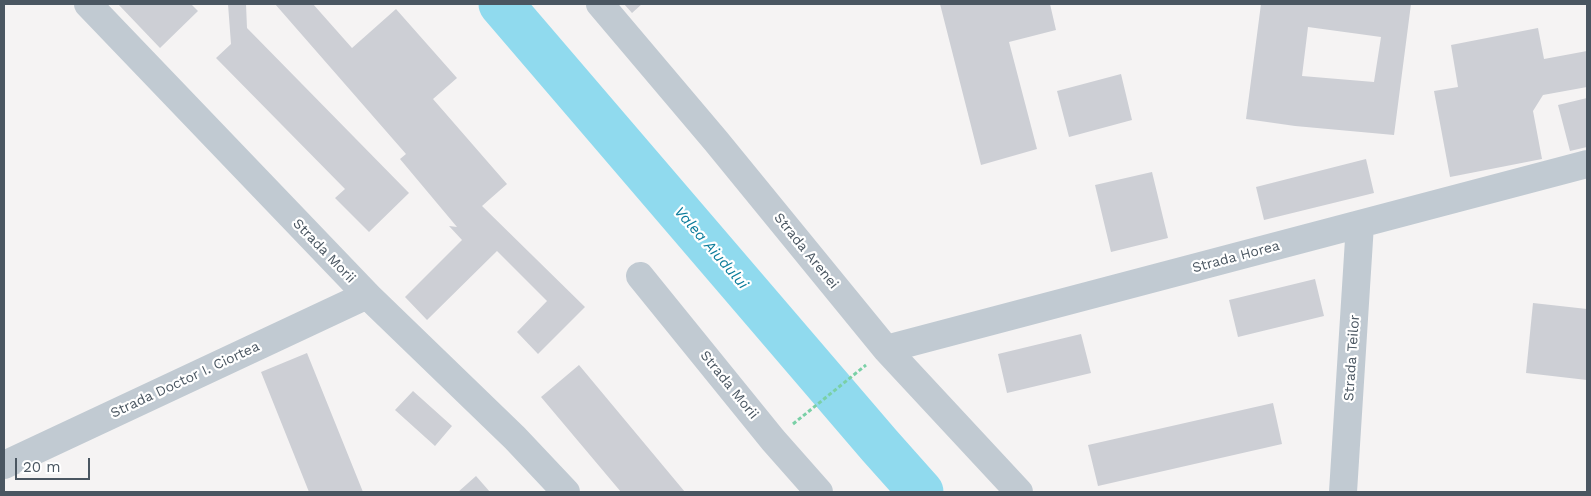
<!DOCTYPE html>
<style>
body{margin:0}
#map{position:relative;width:1591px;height:496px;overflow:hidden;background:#f5f3f3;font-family:"Work Sans",sans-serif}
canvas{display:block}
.frame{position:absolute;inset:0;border:5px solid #4a5661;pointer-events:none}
.scale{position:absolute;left:15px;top:458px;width:75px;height:22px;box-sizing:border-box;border:2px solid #4a5661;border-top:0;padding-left:6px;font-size:15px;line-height:18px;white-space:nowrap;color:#4a5661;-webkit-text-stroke:4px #fff;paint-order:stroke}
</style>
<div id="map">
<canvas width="1591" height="496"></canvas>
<div class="frame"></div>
<div class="scale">20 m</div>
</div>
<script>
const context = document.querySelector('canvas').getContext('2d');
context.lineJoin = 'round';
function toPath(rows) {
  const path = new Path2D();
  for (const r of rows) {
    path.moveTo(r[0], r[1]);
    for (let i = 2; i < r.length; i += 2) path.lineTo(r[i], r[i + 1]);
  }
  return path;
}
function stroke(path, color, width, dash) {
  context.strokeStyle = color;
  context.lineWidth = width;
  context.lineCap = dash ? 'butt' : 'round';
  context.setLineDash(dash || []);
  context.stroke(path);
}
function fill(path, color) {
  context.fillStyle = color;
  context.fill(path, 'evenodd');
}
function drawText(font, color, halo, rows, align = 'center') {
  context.font = font + ' "Work Sans",sans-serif';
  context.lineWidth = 4.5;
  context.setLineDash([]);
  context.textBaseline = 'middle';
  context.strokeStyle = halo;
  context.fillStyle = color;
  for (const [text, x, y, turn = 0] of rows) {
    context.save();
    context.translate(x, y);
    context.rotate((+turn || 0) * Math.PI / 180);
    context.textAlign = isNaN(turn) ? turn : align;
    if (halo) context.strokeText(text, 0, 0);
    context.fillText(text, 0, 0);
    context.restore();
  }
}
stroke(toPath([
 [501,4,880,446,921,492]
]), '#90daee', 45);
fill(toPath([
 [118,4,191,4,198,11,160,48],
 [228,4,246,4,247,28,409,193,369,232,335,198,345,189,216,58,231,44],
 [275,4,313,4,352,48,396,9,457,78,433,99,507,184,482,206,585,307,538,354,517,332,547,301,497,251,427,320,405,297,462,240,449,226,457,227,400,159,406,154],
 [624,4,642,4,632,13],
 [940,4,1050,4,1056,30,1009,42,1037,149,981,165],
 [1261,4,1411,4,1394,135,1295,126,1246,119],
 [1308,27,1381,37,1374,82,1302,76],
 [1538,28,1544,59,1587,51,1587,87,1543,95,1533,111,1542,159,1450,177,1434,91,1458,87,1451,45],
 [1121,74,1132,120,1069,137,1057,91],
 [1587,98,1587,147,1570,151,1558,105],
 [1366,159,1374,193,1264,220,1256,187],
 [1152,172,1168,238,1111,252,1095,185],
 [1315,279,1324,316,1238,337,1229,300],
 [1533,303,1587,309,1587,380,1526,373],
 [1081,334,1091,373,1007,393,998,354],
 [307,353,363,492,309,492,261,372],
 [579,365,685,492,621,492,541,397],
 [413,391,452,426,435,446,395,410],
 [1273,403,1282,444,1098,486,1088,445],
 [476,476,490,492,458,492]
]), '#cdcfd5');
stroke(toPath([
 [793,424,866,365]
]), '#7ad0a6', 3, [4, 2.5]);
stroke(toPath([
 [88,4,367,295,515,438,566,492],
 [600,4,716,141,886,349,1019,492],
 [640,276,773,440,819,492],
 [886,349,1587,164],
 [4,465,367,295],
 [1343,492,1360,224]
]), '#c1cad2', 28);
drawText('14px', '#4a5661', '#fff', [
 ["Strada Morii",324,251,46],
 ["Strada Arenei",806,251,51],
 ["Strada Horea",1236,257,-15],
 ["Strada Teilor",1352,358,-86],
 ["Strada Doctor I. Ciortea",185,380,-25],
 ["Strada Morii",729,385,51]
]);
drawText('italic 15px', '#0c7c9b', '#fff', [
 ["Valea Aiudului",711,248,49]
]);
</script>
